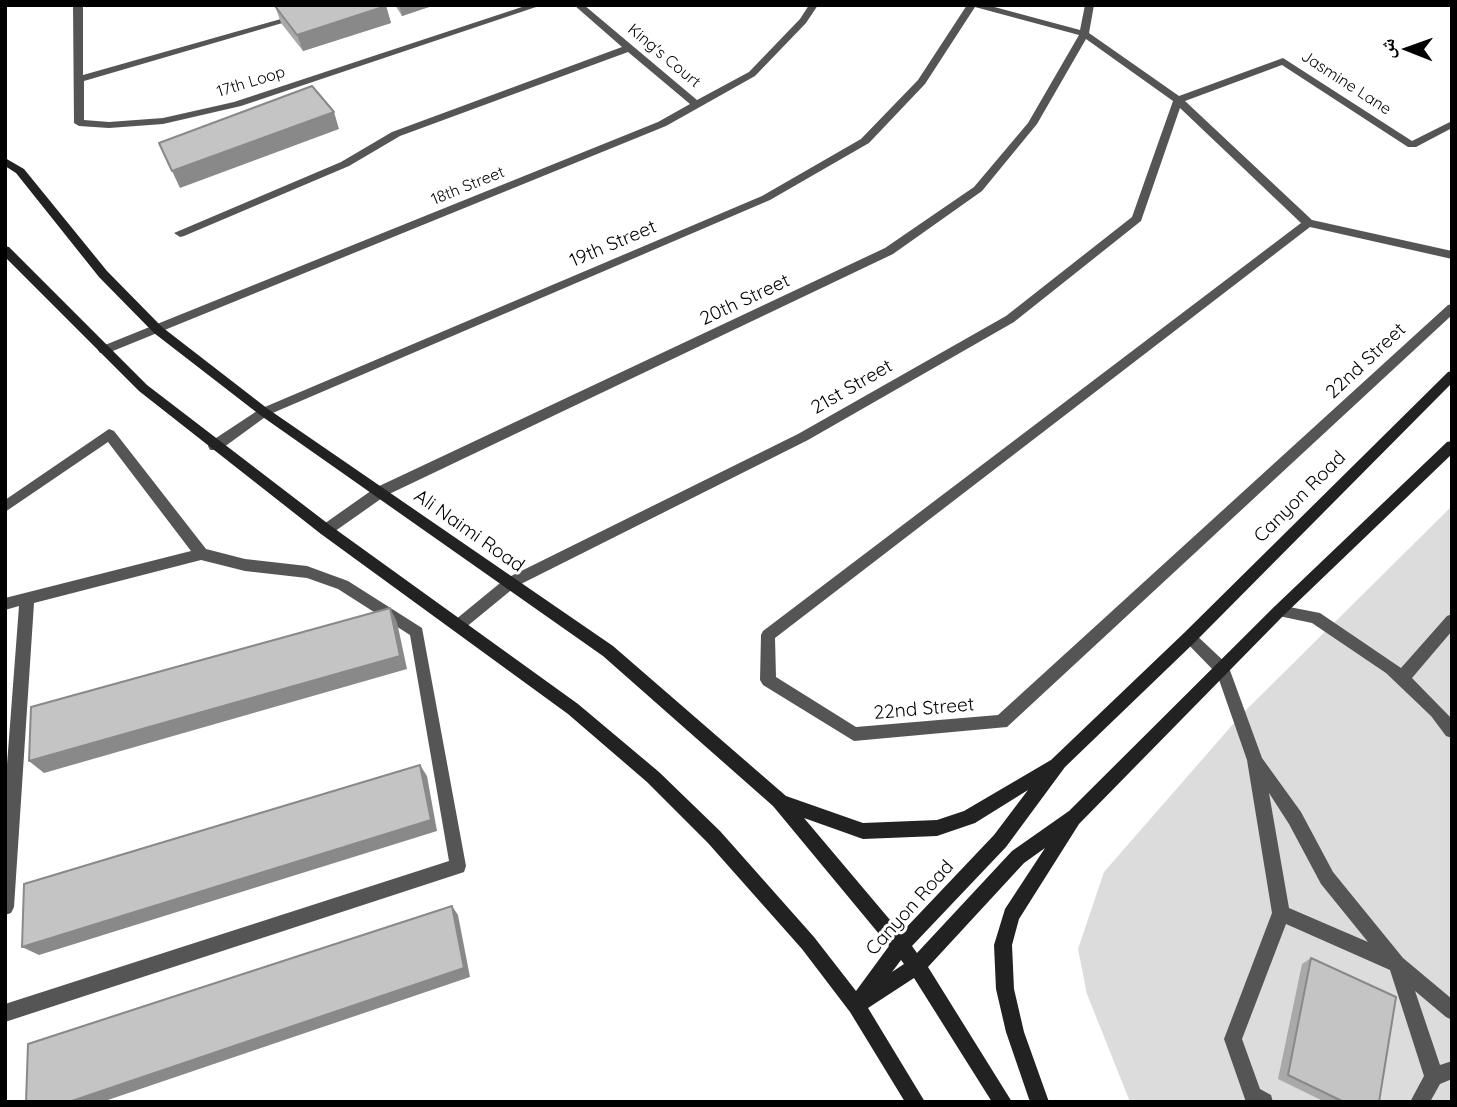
<!DOCTYPE html>
<meta charset="utf-8">
<style>
body{margin:0}
#map{position:relative;width:1457px;height:1107px;overflow:hidden;background:#fff;font-family:Quicksand,"Noto Naskh Arabic",sans-serif}
canvas{display:block}
.frame{position:absolute;inset:0;border:7px solid #000;pointer-events:none}
.north{position:absolute;left:1373px;top:14px;width:70px;height:70px;-webkit-text-stroke:5px #fff;paint-order:stroke;rotate:271deg;font-size:19px;font-weight:700;line-height:28px;text-align:center;color:#000}
.north::after{content:'';display:block;margin:auto;width:24px;height:32px;background:#000;clip-path:polygon(50% 0,100% 100%,50% 72%,0 100%)}
</style>
<div id="map">
<canvas width="1457" height="1107"></canvas>
<div class="frame"></div>
<div class="north">ش</div>
</div>
<script>
const context = document.querySelector('canvas').getContext('2d');
context.lineJoin = 'round';
function fill(path, color) {
  context.fillStyle = color;
  context.fill(path, 'evenodd');
}
function toPath(rows) {
  const path = new Path2D();
  for (const r of rows) {
    path.moveTo(r[0], r[1]);
    for (let i = 2; i < r.length; i += 2) path.lineTo(r[i], r[i + 1]);
  }
  return path;
}
function stroke(path, color, width, dash) {
  context.strokeStyle = color;
  context.lineWidth = width;
  context.lineCap = dash ? 'butt' : 'round';
  context.setLineDash(dash || []);
  context.stroke(path);
}
function drawText(font, color, halo, rows, align = 'center') {
  context.font = font + ' Quicksand,sans-serif';
  context.lineWidth = 6;
  context.setLineDash([]);
  context.textBaseline = 'middle';
  context.strokeStyle = halo;
  context.fillStyle = color;
  for (const [text, x, y, turn = 0] of rows) {
    context.save();
    context.translate(x, y);
    context.rotate((+turn || 0) * Math.PI / 180);
    context.textAlign = isNaN(turn) ? turn : align;
    if (halo) context.strokeText(text, 0, 0);
    context.fillText(text, 0, 0);
    context.restore();
  }
}
fill(toPath([
 [1452,506,1452,1102,1130,1102,1087,994,1078,949,1104,872,1241,715]
]), '#dcdcdc');
fill(toPath([
 [109,429,114,431,206,549,245,559,307,566,348,581,422,628,466,866,464,872,458,874,5,1022,5,1004,449,861,410,635,338,589,307,578,245,571,201,560,34,603,14,907,11,913,5,915,5,791,19,606,5,610,5,598,191,551,108,442,5,512,5,500,109,429],
 [1279,605,1320,613,1401,668,1447,616,1452,614,1452,631,1412,678,1452,719,1452,738,1446,736,1431,716,1386,673,1312,623,1274,615,1272,611,1274,607,1279,605],
 [1189,632,1194,633,1228,665,1262,758,1301,812,1333,872,1403,958,1452,999,1452,1020,1446,1017,1415,991,1440,1065,1452,1061,1452,1079,1440,1084,1430,1102,1410,1102,1424,1076,1390,970,1286,924,1242,1039,1260,1089,1271,1095,1273,1102,1246,1102,1224,1039,1272,913,1247,760,1217,674,1182,638,1184,633,1189,632],
 [1269,793,1289,824,1321,884,1368,942,1289,908,1269,793]
]), '#555');
fill(toPath([
 [73,5,83,5,83,75,295,15,303,17,84,81,84,120,109,122,163,118,234,102,528,5,542,5,241,106,163,124,109,128,79,126,74,123,73,5],
 [574,5,584,5,697,100,749,72,800,19,809,5,818,5,806,23,755,76,666,126,108,353,100,353,98,350,100,347,658,122,690,104,628,52,400,136,349,166,184,236,180,237,174,233,341,162,392,132,622,47,574,5],
 [967,5,987,5,1080,30,1085,5,1094,5,1089,33,1179,96,1283,58,1412,141,1452,121,1452,128,1416,147,1408,147,1282,65,1185,101,1312,220,1452,251,1452,259,1310,227,775,638,776,677,856,727,998,715,1448,305,1452,304,1452,315,1007,727,854,741,763,685,760,680,761,635,763,631,1301,223,1180,108,1141,221,1014,322,808,440,515,587,465,628,460,630,455,628,453,624,455,620,505,579,798,434,1006,316,1132,217,1173,101,1086,39,1037,124,982,191,893,254,385,496,331,534,321,534,319,530,321,526,375,488,885,248,974,187,1028,123,1079,35,975,7,925,84,869,143,770,200,268,415,220,450,210,450,208,446,210,442,260,409,762,196,861,139,918,80,967,5]
]), '#555');
fill(toPath([
 [5,158,24,169,107,271,162,327,268,409,613,646,786,796,863,823,937,820,964,811,1051,760,1184,633,1448,372,1452,371,1452,383,1194,643,1065,767,1006,847,912,946,917,953,1012,851,1069,811,1274,607,1447,442,1452,441,1452,454,1284,615,1079,824,1019,919,1012,945,1014,989,1024,1032,1049,1102,1030,1102,1006,1032,996,989,994,945,1005,909,1045,848,1024,863,928,967,1012,1102,992,1102,914,978,868,1008,925,1102,905,1102,850,1012,802,949,708,843,647,782,568,714,321,534,139,391,5,257,5,246,9,247,147,385,331,526,578,704,659,772,720,831,814,937,856,991,889,946,773,806,603,656,260,415,154,333,99,277,16,173,5,166,5,158],
 [1028,790,994,835,901,933,804,818,863,839,937,836,975,823,1028,790],
 [901,960,904,964,892,972,901,960]
]), '#222');
fill(toPath([
 [395,5,435,5,402,16],
 [275,6,386,6,391,23,303,51,281,23],
 [1311,958,1379,1102,1325,1102,1278,1079,1302,964]
]), '#a9a9a9');
fill(toPath([
 [399,5,435,5,402,16],
 [386,6,391,23,303,51,297,35],
 [334,112,339,129,180,188,172,171],
 [390,608,397,622,407,669,44,773,29,761],
 [420,765,427,776,437,831,39,955,22,947],
 [452,906,458,915,470,977,102,1102,69,1102]
]), '#898989');
const building = toPath([
 [279,5,386,5,386,6,297,35,275,6,279,5],
 [312,86,334,112,172,171,159,143,312,86],
 [390,608,400,656,29,761,31,707,390,608],
 [420,765,431,820,22,947,24,884,420,765],
 [452,906,464,968,69,1102,26,1102,28,1044,452,906],
 [1311,958,1396,997,1379,1102,1344,1102,1288,1075,1311,958]
]);
fill(building, '#c4c4c4');
stroke(building, '#898989', 2);
drawText('16px', '#000', '#fff', [
 ["King's Court",664,56,40],
 ["17th Loop",251,82,-17],
 ["Jasmine Lane",1346,83,33],
 ["18th Street",468,186,-22]
]);
drawText('19px', '#000', '#fff', [
 ["19th Street",613,244,-23],
 ["20th Street",745,300,-25],
 ["22nd Street",1366,361,-43],
 ["21st Street",852,387,-30],
 ["Canyon Road",1300,497,-45],
 ["Ali Naimi Road",469,531,35],
 ["22nd Street",924,709,-5],
 ["Canyon Road",910,908,-48]
]);
</script>
